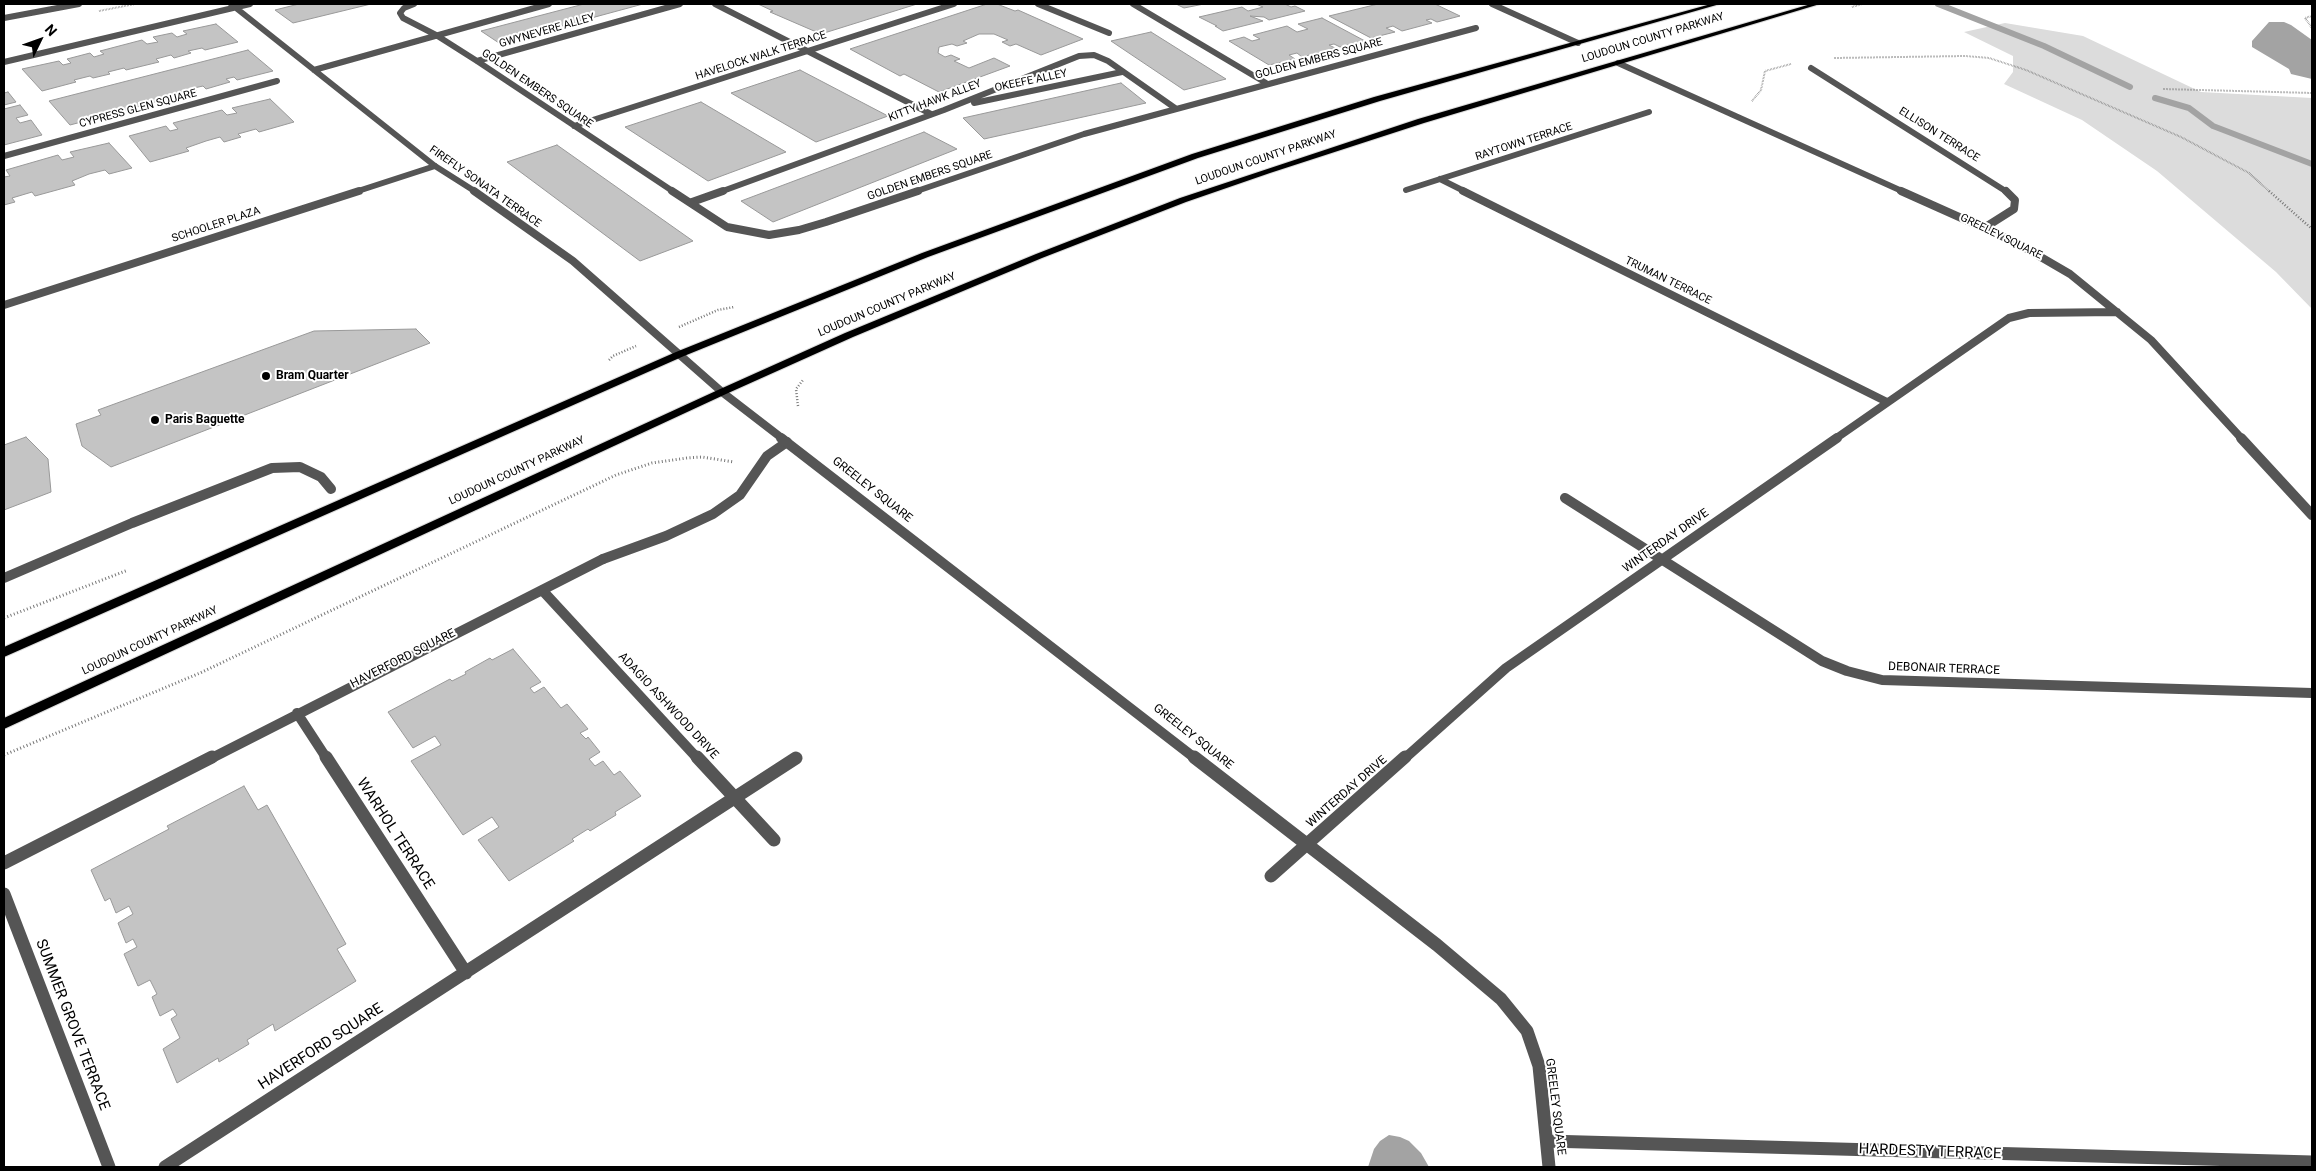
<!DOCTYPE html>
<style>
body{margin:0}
#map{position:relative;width:2316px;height:1171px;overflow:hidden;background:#fff;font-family:Roboto,sans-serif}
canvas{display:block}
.frame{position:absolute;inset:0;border:5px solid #000;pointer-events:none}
.north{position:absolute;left:15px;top:15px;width:50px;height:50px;-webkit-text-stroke:4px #fff;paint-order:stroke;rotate:48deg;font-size:14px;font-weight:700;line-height:20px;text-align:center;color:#000}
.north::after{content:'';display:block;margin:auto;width:18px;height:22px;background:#000;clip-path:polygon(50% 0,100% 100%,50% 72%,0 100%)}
</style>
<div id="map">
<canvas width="2316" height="1171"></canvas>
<div class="frame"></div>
<div class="north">N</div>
</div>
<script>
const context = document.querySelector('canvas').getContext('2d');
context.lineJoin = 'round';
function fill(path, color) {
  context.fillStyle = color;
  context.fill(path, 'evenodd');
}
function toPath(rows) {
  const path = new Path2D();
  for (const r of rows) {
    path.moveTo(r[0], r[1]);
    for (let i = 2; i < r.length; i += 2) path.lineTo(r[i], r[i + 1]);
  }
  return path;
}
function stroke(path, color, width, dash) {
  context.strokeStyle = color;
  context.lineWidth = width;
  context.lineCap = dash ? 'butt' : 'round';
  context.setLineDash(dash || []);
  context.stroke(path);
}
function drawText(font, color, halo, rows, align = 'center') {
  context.font = font + ' Roboto,sans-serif';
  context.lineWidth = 4;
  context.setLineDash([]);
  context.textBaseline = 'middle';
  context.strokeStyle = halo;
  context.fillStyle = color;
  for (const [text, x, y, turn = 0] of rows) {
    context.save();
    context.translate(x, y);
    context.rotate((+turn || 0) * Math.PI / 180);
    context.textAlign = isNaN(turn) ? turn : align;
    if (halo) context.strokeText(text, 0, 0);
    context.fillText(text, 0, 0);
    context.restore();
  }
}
fill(toPath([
 [2005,23,2083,36,2201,92,2312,98,2312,309,2276,272,2157,171,2082,120,2004,84,2013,72,2013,56,1964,32]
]), '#dcdcdc');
fill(toPath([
 [2269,22,2284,22,2291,25,2312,40,2312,79,2291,74,2289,69,2252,47,2252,41],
 [1389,1135,1400,1137,1409,1141,1421,1153,1429,1167,1368,1167,1374,1149,1380,1141]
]), '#a3a3a3');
stroke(toPath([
 [1938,4,2044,46,2130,87],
 [2155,98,2189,108,2213,126,2312,164]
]), '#a3a3a3', 6);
const building = toPath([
 [299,4,371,4,293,23,275,10,299,4],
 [584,4,643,4,499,43,481,31,584,4],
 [758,4,917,4,821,34,770,12,773,11,758,4],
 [987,4,997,4,1015,11,1018,10,1083,39,1041,55,1016,44,1010,46,1002,42,1008,40,994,34,979,34,963,41,967,43,957,46,952,44,939,47,938,53,945,57,951,55,960,59,954,61,969,68,994,58,1010,66,939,92,904,74,900,76,850,49,987,4],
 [1176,4,1204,4,1184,8,1176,4],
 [1256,4,1285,4,1291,7,1295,6,1305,11,1269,20,1264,17,1250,16,1263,21,1223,31,1215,26,1217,26,1199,17,1242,7,1248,11,1263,7,1256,4],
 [1378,4,1435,4,1460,16,1437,22,1431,19,1426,20,1432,23,1402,31,1393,26,1386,28,1395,32,1371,38,1329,16,1378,4],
 [1322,18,1365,41,1340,47,1334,44,1329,45,1335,48,1302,57,1297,53,1289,55,1295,59,1269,65,1229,41,1244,37,1252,41,1260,39,1253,35,1287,26,1297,32,1308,29,1298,24,1322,18],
 [216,24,238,42,205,50,202,48,188,51,191,53,174,58,171,55,156,59,159,62,126,70,124,68,108,72,110,74,93,78,90,76,74,80,76,82,42,91,22,69,59,61,63,65,71,63,67,59,90,53,94,57,104,54,100,51,142,40,147,44,158,42,153,37,172,33,177,37,187,34,183,31,216,24],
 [1151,32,1226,79,1184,90,1111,41,1151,32],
 [248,50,273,71,237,80,234,77,226,79,230,82,206,89,203,86,194,88,197,91,151,103,148,100,138,102,141,106,117,112,114,109,105,111,108,115,70,125,49,101,248,50],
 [800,70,888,116,816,142,731,93,800,70],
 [1121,83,1146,103,984,139,963,118,1121,83],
 [8,92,16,102,4,105,4,93,8,92],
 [270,99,294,122,259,132,256,129,238,134,241,137,224,142,220,137,206,141,186,148,189,151,150,162,129,136,166,126,170,131,178,129,173,123,222,110,227,115,237,113,232,108,270,99],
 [701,102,786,152,708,181,625,127,701,102],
 [20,105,28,115,16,118,20,123,31,120,42,135,4,145,4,109,20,105],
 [924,132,957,149,773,222,741,201,924,132],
 [109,143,132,168,109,174,105,170,89,174,72,181,75,185,35,196,32,192,12,198,15,202,4,205,4,177,10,176,6,170,58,155,62,160,74,157,70,152,109,143],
 [557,145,693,241,640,261,507,162,557,145],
 [416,329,430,343,111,467,82,446,76,424,101,415,98,410,314,331,416,329],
 [26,437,48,459,51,492,4,510,4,445,26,437],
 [513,649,541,682,530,688,534,693,544,687,561,708,567,704,588,729,580,733,586,739,588,737,600,752,589,759,595,766,603,761,614,775,620,771,641,796,615,812,616,815,590,831,588,829,572,839,574,841,509,881,478,840,499,827,492,817,463,835,411,761,441,745,435,736,413,748,388,712,450,679,452,681,466,674,465,672,490,658,492,660,513,649],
 [244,786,258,810,267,805,346,944,337,949,356,981,275,1031,273,1024,247,1040,249,1044,219,1062,218,1058,177,1083,163,1049,180,1038,171,1019,177,1015,173,1009,160,1016,152,997,157,994,150,980,138,986,124,954,137,947,133,939,126,943,118,923,133,914,129,906,116,913,110,898,105,901,91,870,169,829,167,826,244,786]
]);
fill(building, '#c4c4c4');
stroke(building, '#999', 1);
const primary = toPath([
 [1711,4,1720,4,1380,101,1198,158,928,257,684,356,4,657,4,647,676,352,922,253,1192,154,1374,97,1711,4],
 [1811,4,1820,4,1424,123,1270,173,1186,202,1042,258,853,337,726,394,4,729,4,718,718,390,845,333,1036,254,1180,198,1418,119,1811,4]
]);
stroke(primary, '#dbdbdb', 2);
stroke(toPath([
 [1852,7,1862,4],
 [99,11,135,4],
 [2312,16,2305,18,2312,28],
 [1834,58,1965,56,1989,58,2026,70,2181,137,2249,173,2270,192],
 [2163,89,2312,93],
 [1752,101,1761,90,1765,71,1791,64]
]), '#777', 2, [0.5, 1]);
stroke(toPath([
 [2269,191,2312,229],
 [679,327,718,310,734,307],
 [609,360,613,356,636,346],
 [798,406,796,389,803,380]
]), '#777', 2.5, [1, 2]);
stroke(toPath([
 [4,618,128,570],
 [4,755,200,673,616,475,652,463,687,458,702,457,734,462]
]), '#777', 3, [1, 2.5]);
stroke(toPath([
 [1038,4,1109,33],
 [974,103,1122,72],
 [355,192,435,166],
 [720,192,944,110,1079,56,1094,55,1108,61,1175,108]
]), '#555', 6);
stroke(toPath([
 [692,202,723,191],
 [4,305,359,191]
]), '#555', 8);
stroke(toPath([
 [603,559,666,536,713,514,740,495,767,456,787,442],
 [4,578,132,523,272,468,300,467,321,477,331,489]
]), '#555', 10);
stroke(toPath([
 [231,4,435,166,476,192],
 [414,4,404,8,400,13,403,18,436,35,477,61,674,192],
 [715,4,931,114],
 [1133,4,1266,83],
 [1492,4,1578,43],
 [4,18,79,4],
 [477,61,680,4],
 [4,62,250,4],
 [1618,63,1904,192],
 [1811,68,2007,192],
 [314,70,549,4],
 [574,126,954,4],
 [4,156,277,81],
 [1440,179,1466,192],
 [1406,190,1649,112],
 [914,192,1084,134,1476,28]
]), '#555', 6);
stroke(toPath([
 [474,191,573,261,722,392,783,439],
 [672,191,727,227,769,235,799,230,826,222,918,191],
 [1463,191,1887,402],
 [1901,191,2015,242,2070,274,2151,340,2242,439],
 [1984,228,2014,209,2015,200,2006,191],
 [1835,439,2009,318,2029,313,2117,312]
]), '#555', 8);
stroke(toPath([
 [781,438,1196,759],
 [2241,438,2312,515],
 [1565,498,1822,661,1847,671,1882,680,2312,693],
 [542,590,698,759],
 [297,713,327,759],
 [210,759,603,559],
 [1404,759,1506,668,1837,438]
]), '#555', 10);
stroke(toPath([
 [326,757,466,973],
 [697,757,774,840],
 [1194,757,1437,945,1501,999,1527,1031,1539,1066,1549,1167],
 [4,863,212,757],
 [1271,876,1405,757],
 [4,894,109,1167],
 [1547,1141,2312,1162],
 [165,1167,796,758]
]), '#555', 13);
fill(primary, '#000');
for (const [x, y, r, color] of [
 [266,376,5,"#000"],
 [155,420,5,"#000"]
]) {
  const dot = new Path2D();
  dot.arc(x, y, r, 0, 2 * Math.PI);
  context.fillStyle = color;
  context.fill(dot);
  stroke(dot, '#fff', 2);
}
drawText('11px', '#000', '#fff', [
 ["GWYNEVERE ALLEY",547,31,-16],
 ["LOUDOUN COUNTY PARKWAY",1653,38,-17],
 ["HAVELOCK WALK TERRACE",761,56,-18],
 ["GOLDEN EMBERS SQUARE",1319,59,-15],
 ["OKEEFE ALLEY",1031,81,-12],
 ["GOLDEN EMBERS SQUARE",537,89,34],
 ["KITTY HAWK ALLEY",935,101,-21],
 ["CYPRESS GLEN SQUARE",138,109,-15],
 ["ELLISON TERRACE",1939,135,32],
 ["RAYTOWN TERRACE",1524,142,-18],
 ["LOUDOUN COUNTY PARKWAY",1266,158,-19],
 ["GOLDEN EMBERS SQUARE",930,176,-19],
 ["FIREFLY SONATA TERRACE",485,187,35],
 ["SCHOOLER PLAZA",216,225,-18],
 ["GREELEY SQUARE",2001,237,26],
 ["TRUMAN TERRACE",1668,281,26],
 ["LOUDOUN COUNTY PARKWAY",887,305,-23],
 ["LOUDOUN COUNTY PARKWAY",517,471,-25],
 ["LOUDOUN COUNTY PARKWAY",150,641,-25]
]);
drawText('bold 12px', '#000', '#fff', [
 ["Bram Quarter",276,376],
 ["Paris Baguette",165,420]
], 'left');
drawText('12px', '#000', '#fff', [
 ["GREELEY SQUARE",872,490,38],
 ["WINTERDAY DRIVE",1666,541,-35],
 ["HAVERFORD SQUARE",403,659,-27],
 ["DEBONAIR TERRACE",1944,669,2],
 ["ADAGIO ASHWOOD DRIVE",668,706,47],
 ["GREELEY SQUARE",1193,737,38],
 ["WINTERDAY DRIVE",1347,792,-41],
 ["GREELEY SQUARE",1555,1107,83]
]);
drawText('15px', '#000', '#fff', [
 ["WARHOL TERRACE",395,834,57],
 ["SUMMER GROVE TERRACE",72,1025,69],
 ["HAVERFORD SQUARE",321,1047,-33],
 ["HARDESTY TERRACE",1930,1152,2]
]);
</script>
